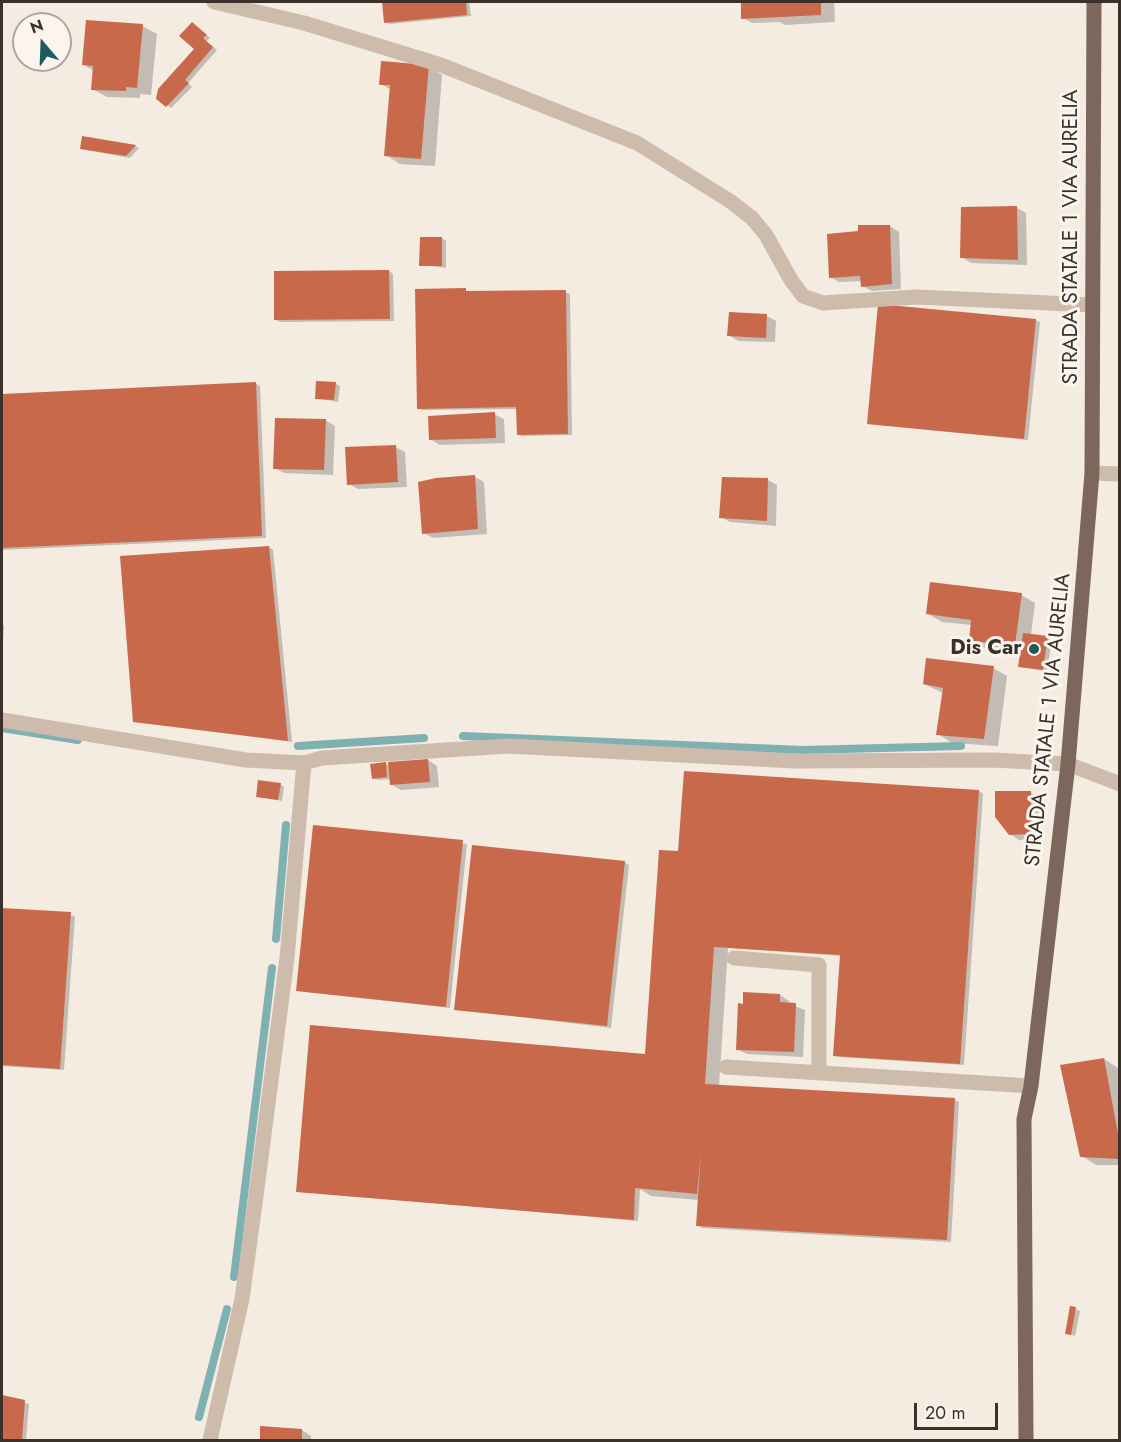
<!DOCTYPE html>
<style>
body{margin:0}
#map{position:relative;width:1121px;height:1442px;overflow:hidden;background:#f4ebe1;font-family:Jost,sans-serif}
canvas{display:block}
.frame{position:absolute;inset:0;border:3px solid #3b302b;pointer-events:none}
.north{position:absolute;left:12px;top:12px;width:60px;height:60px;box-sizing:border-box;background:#fbf5ee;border:2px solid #aea6a0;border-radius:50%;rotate:341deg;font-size:16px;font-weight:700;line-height:24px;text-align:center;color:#3b302b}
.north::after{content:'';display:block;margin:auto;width:21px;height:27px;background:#1f5a5e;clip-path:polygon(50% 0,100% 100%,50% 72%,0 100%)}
.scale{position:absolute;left:914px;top:1403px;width:84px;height:27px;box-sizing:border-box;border:3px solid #3b302b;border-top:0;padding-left:8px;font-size:18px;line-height:21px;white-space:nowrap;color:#3b302b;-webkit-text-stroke:4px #fbf5ee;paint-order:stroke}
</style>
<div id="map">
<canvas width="1121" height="1442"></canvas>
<div class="frame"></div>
<div class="north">N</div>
<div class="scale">20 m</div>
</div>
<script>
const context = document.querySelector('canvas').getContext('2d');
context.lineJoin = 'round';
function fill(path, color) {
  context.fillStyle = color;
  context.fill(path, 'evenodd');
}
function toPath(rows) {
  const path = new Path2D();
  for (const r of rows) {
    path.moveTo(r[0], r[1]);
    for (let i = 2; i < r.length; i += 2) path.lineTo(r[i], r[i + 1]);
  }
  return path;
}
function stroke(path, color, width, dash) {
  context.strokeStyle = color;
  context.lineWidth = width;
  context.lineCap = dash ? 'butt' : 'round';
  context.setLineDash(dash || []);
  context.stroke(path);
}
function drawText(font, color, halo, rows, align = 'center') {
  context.font = font + ' Jost,sans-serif';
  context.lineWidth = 6;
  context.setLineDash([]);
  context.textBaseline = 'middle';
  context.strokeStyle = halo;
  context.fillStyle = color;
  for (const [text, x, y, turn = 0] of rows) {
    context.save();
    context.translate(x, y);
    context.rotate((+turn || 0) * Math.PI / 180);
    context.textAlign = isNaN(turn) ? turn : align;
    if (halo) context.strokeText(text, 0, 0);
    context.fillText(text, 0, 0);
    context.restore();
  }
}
fill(toPath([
 [384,2,469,2,471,16,390,24,386,22],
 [742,2,834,2,835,22,785,25,780,22,752,23,743,18],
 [142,26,157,34,151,95,140,94,140,98,107,97,92,89,94,71,84,65],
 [196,26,210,38,206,41,217,50,188,83,192,87,171,108,157,98,196,49],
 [428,66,442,75,435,166,400,164,386,155,391,90,381,84],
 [83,137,135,146,139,148,130,158,86,150,82,148],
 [962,208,1017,208,1026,213,1027,265,971,263,962,257],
 [890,226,899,232,901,289,872,291,862,286,862,281,839,282,830,277],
 [442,238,446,241,446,268,421,265],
 [389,271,393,274,394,321,280,322,276,320],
 [565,292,570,294,572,435,522,436,518,434,518,409,422,410,418,408],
 [767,316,776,321,775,342,738,341,729,335],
 [1036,320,1040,322,1028,440,868,424],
 [255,383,260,386,266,538,2,550,2,395],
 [336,384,340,386,338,402,316,398],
 [494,414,504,419,505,443,440,445,430,439],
 [325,420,335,426,333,475,284,473,275,468],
 [395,447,405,452,407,487,358,489,349,484],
 [475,477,484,482,487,534,433,538,424,533],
 [768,480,777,485,776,526,730,522,721,517],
 [269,547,273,550,292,742,135,721],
 [1021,595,1035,603,1031,635,1052,640,1047,672,1020,666,1022,652,985,648,970,640,972,625,942,622,927,613],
 [2,624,4,626,2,658],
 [993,668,1007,676,998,746,952,743,938,734,943,693,924,684],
 [428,760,437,766,439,787,401,790,391,784,391,779,378,780,373,778,385,764,390,766],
 [280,784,284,787,282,801,257,796],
 [979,791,983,794,964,1065,839,1057,835,1055,842,956,728,948,719,1086,955,1100,959,1102,951,1242,702,1228,698,1225,699,1200,651,1196,640,1189,638,1221,298,1191,646,1055,679,853],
 [1031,793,1040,798,1040,838,1019,840,1010,834],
 [314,826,467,844,450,1008,297,991],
 [624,862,629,865,611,1028,455,1009],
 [2,909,75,916,64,1070,2,1066],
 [745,993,780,995,789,1001,789,1004,805,1010,803,1057,747,1054,737,1049],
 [1104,1059,1118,1068,1120,1076,1120,1165,1096,1165,1082,1156],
 [1075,1309,1080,1311,1075,1336,1067,1333],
 [2,1397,29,1404,26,1440,2,1440],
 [262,1428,302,1430,311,1436,311,1440,261,1440]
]), '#0003');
stroke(toPath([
 [2,728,78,740],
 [463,736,803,750,961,746],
 [298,746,424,738],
 [276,939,286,825],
 [234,1277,272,968],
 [199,1417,227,1309]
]), '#7fb0b2', 8);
fill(toPath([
 [382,2,466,2,467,15,384,23],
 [741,2,821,2,821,15,741,19],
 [86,20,143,24,137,88,126,87,126,91,91,90,93,66,82,65],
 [192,22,207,35,203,38,213,47,185,80,189,83,166,107,156,99,158,89,194,49,179,36],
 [381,61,429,65,421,159,384,156,390,85,379,85],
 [82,136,136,145,126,156,80,149],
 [1017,206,1018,260,960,258,961,207],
 [858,225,890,225,892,284,861,287,860,276,829,278,827,234,858,231],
 [420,237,442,237,442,266,419,266],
 [389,270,390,319,274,320,274,271],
 [466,288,466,291,566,290,568,434,517,435,516,407,417,409,415,289],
 [878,304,1036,319,1024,439,867,424],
 [729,312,767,314,766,338,727,336],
 [316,381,336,382,334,400,315,399],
 [256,382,262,536,2,548,2,394],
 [495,412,496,438,429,440,428,416],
 [275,418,326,419,324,470,273,469],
 [396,445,398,482,347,485,345,447],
 [475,475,478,529,422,534,418,482,436,478],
 [722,477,768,478,767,521,719,518],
 [269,546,288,741,133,722,120,556],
 [930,582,1022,593,1015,645,969,641,971,620,926,614],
 [1023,633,1048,636,1043,670,1018,667],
 [926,658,994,666,984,739,936,735,943,688,923,684],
 [428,759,430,782,390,785,388,762],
 [386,762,387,777,372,779,370,764],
 [684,771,979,790,960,1064,833,1056,840,955,714,947,705,1084,955,1098,947,1240,696,1226,701,1152,697,1194,635,1188,634,1220,296,1192,310,1025,645,1054,659,850,678,851],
 [258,780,281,783,278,800,256,797],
 [995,791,1031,791,1031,834,1009,835,995,817],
 [313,825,463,840,446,1007,296,991],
 [472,845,625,861,607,1026,454,1010],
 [2,908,71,912,60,1069,2,1065],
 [743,992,780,994,780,1002,796,1003,794,1052,736,1050,738,1003,743,1004],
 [1104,1058,1119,1139,1119,1159,1080,1157,1060,1065],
 [1070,1306,1076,1307,1071,1335,1065,1334],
 [2,1395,25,1400,22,1440,2,1440],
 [260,1426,302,1429,302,1440,260,1440]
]), '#c8694b');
stroke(toPath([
 [214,2,304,23,441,65,637,143,730,201,752,218,766,235,791,280,803,296,823,303,916,297,1093,305],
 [1092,473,1120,474],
 [2,720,246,760,304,763,322,758,509,746,795,761,993,760,1068,764,1120,784],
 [734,958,819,965,819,1073],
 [726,1067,1031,1086],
 [210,1440,242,1299,256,1196,287,958,304,763]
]), '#cdbbac', 15);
stroke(toPath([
 [1026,1440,1024,1119,1031,1086,1068,764,1092,473,1094,2]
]), '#7d675c', 15);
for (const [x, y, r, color] of [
 [1034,649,6,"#1f5a5e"]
]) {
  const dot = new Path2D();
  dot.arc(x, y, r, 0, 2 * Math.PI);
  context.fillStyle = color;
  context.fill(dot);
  stroke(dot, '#fbf5ee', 2);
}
drawText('21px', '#3b302b', '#fbf5ee', [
 ["STRADA STATALE 1 VIA AURELIA",1072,237,-90],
 ["STRADA STATALE 1 VIA AURELIA",1049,720,-84]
]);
drawText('bold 21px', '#3b302b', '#fbf5ee', [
 ["Dis Car",1022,649]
], 'right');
</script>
